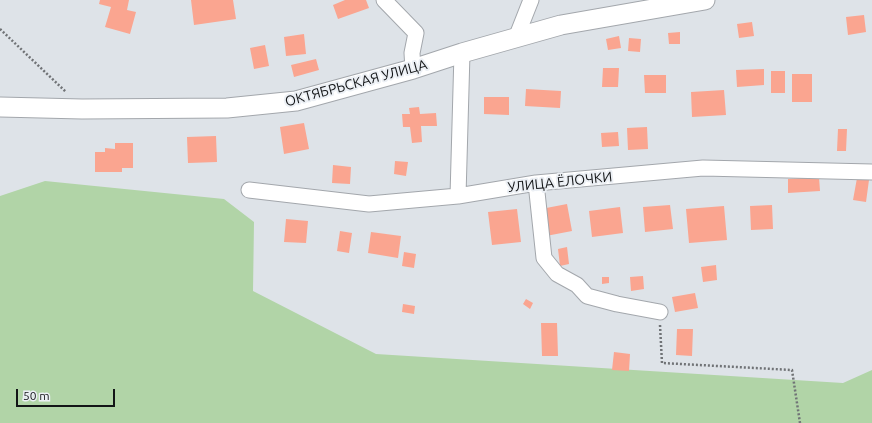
<!DOCTYPE html>
<meta charset="utf-8">
<style>
body{margin:0}
#map{position:relative;width:872px;height:423px;overflow:hidden;background:#dee3e8;font-family:Ubuntu,sans-serif}
canvas{display:block}
.scale{position:absolute;left:16px;top:389px;width:99px;height:18px;box-sizing:border-box;border:2px solid #131517;border-top:0;padding-left:5px;font-size:12px;line-height:14px;white-space:nowrap;color:#131517;-webkit-text-stroke:3px #ecf0f5;paint-order:stroke}
</style>
<div id="map">
<canvas width="872" height="423"></canvas>
<div class="scale">50 m</div>
</div>
<script>
const context = document.querySelector('canvas').getContext('2d');
context.lineJoin = 'round';
function fill(path, color) {
  context.fillStyle = color;
  context.fill(path, 'evenodd');
}
function toPath(rows) {
  const path = new Path2D();
  for (const r of rows) {
    path.moveTo(r[0], r[1]);
    for (let i = 2; i < r.length; i += 2) path.lineTo(r[i], r[i + 1]);
  }
  return path;
}
function stroke(path, color, width, dash) {
  context.strokeStyle = color;
  context.lineWidth = width;
  context.lineCap = dash ? 'butt' : 'round';
  context.setLineDash(dash || []);
  context.stroke(path);
}
function drawText(font, color, halo, rows, align = 'center') {
  context.font = font + ' Ubuntu,sans-serif';
  context.lineWidth = 4;
  context.setLineDash([]);
  context.textBaseline = 'middle';
  context.strokeStyle = halo;
  context.fillStyle = color;
  for (const [text, x, y, turn = 0] of rows) {
    context.save();
    context.translate(x, y);
    context.rotate((+turn || 0) * Math.PI / 180);
    context.textAlign = isNaN(turn) ? turn : align;
    if (halo) context.strokeText(text, 0, 0);
    context.fillText(text, 0, 0);
    context.restore();
  }
}
fill(toPath([
 [45,181,224,199,254,222,253,291,376,354,843,383,872,370,872,423,0,423,0,196]
]), '#b1d4a7');
fill(toPath([
 [100,0,129,0,127,10,136,12,130,34,105,27,111,7,99,4],
 [191,0,233,0,236,19,194,25],
 [345,0,366,0,369,8,338,19,333,5],
 [864,15,866,32,848,35,846,17],
 [752,22,754,36,739,38,737,24],
 [680,32,680,44,669,44,668,33],
 [304,34,306,54,286,56,284,37],
 [619,36,621,48,608,50,606,39],
 [629,38,641,39,640,52,628,51],
 [265,45,269,66,254,69,250,48],
 [316,59,319,70,294,77,291,65],
 [603,68,619,68,618,87,602,87],
 [764,69,764,85,737,87,736,70],
 [771,71,785,71,785,93,771,93],
 [792,74,812,74,812,102,792,102],
 [644,75,666,75,666,93,645,93],
 [526,89,561,91,560,108,525,106],
 [724,90,726,115,692,117,691,92],
 [484,97,509,97,509,115,484,114],
 [419,107,420,114,436,113,437,126,421,126,422,142,412,143,410,127,403,127,402,114,410,114,409,108],
 [304,123,309,149,284,154,280,127],
 [647,127,648,149,628,150,627,128],
 [838,129,847,129,846,151,837,151],
 [618,132,619,146,602,147,601,133],
 [216,136,217,162,188,163,187,137],
 [115,143,133,143,133,168,122,168,122,172,95,172,95,152,105,152,105,148,115,149],
 [395,161,408,162,406,176,394,174],
 [333,165,351,167,350,184,332,183],
 [819,177,820,191,788,193,788,179],
 [857,178,869,180,866,202,853,200],
 [567,204,572,231,546,236,541,209],
 [670,205,673,229,645,232,643,207],
 [772,205,773,229,751,230,750,206],
 [724,206,727,240,689,243,686,209],
 [620,207,623,233,592,237,589,211],
 [517,209,521,242,492,245,488,212],
 [286,219,308,221,306,243,284,242],
 [340,231,352,233,349,253,337,251],
 [371,232,401,236,398,258,368,253],
 [567,247,569,264,560,266,558,249],
 [404,252,416,254,414,268,402,266],
 [716,265,717,280,703,282,701,267],
 [643,276,644,289,631,291,630,277],
 [602,277,609,277,609,283,602,284],
 [695,293,698,308,675,312,672,297],
 [526,299,533,303,530,309,523,304],
 [403,304,415,306,414,314,402,312],
 [541,323,557,323,558,356,542,356],
 [677,329,693,329,692,356,676,355],
 [614,352,630,354,629,371,612,370]
]), '#faa590');
const minor = toPath([
 [384,0,416,33,412,53,413,69],
 [516,38,531,0],
 [536,183,544,258,557,274,577,285,587,296,617,304,660,312],
 [249,190,369,204,458,196,536,183,703,168,872,172],
 [458,196,462,53]
]);
const tertiary = toPath([
 [0,107,82,109,227,108,296,101,413,69,462,53,561,25,705,0]
]);
stroke(minor, '#a3a7ac', 17);
stroke(tertiary, '#a3a7ac', 21);
stroke(toPath([
 [0,29,66,92],
 [660,325,662,363,792,370,800,423]
]), '#707376', 2.5, [2, 2]);
stroke(minor, '#fff', 15);
stroke(tertiary, '#fff', 19);
drawText('14px', '#131517', '#ecf0f5', [
 ["ОКТЯБРЬСКАЯ УЛИЦА",356,83,-15],
 ["УЛИЦА ЁЛОЧКИ",560,182,-6]
]);
</script>
